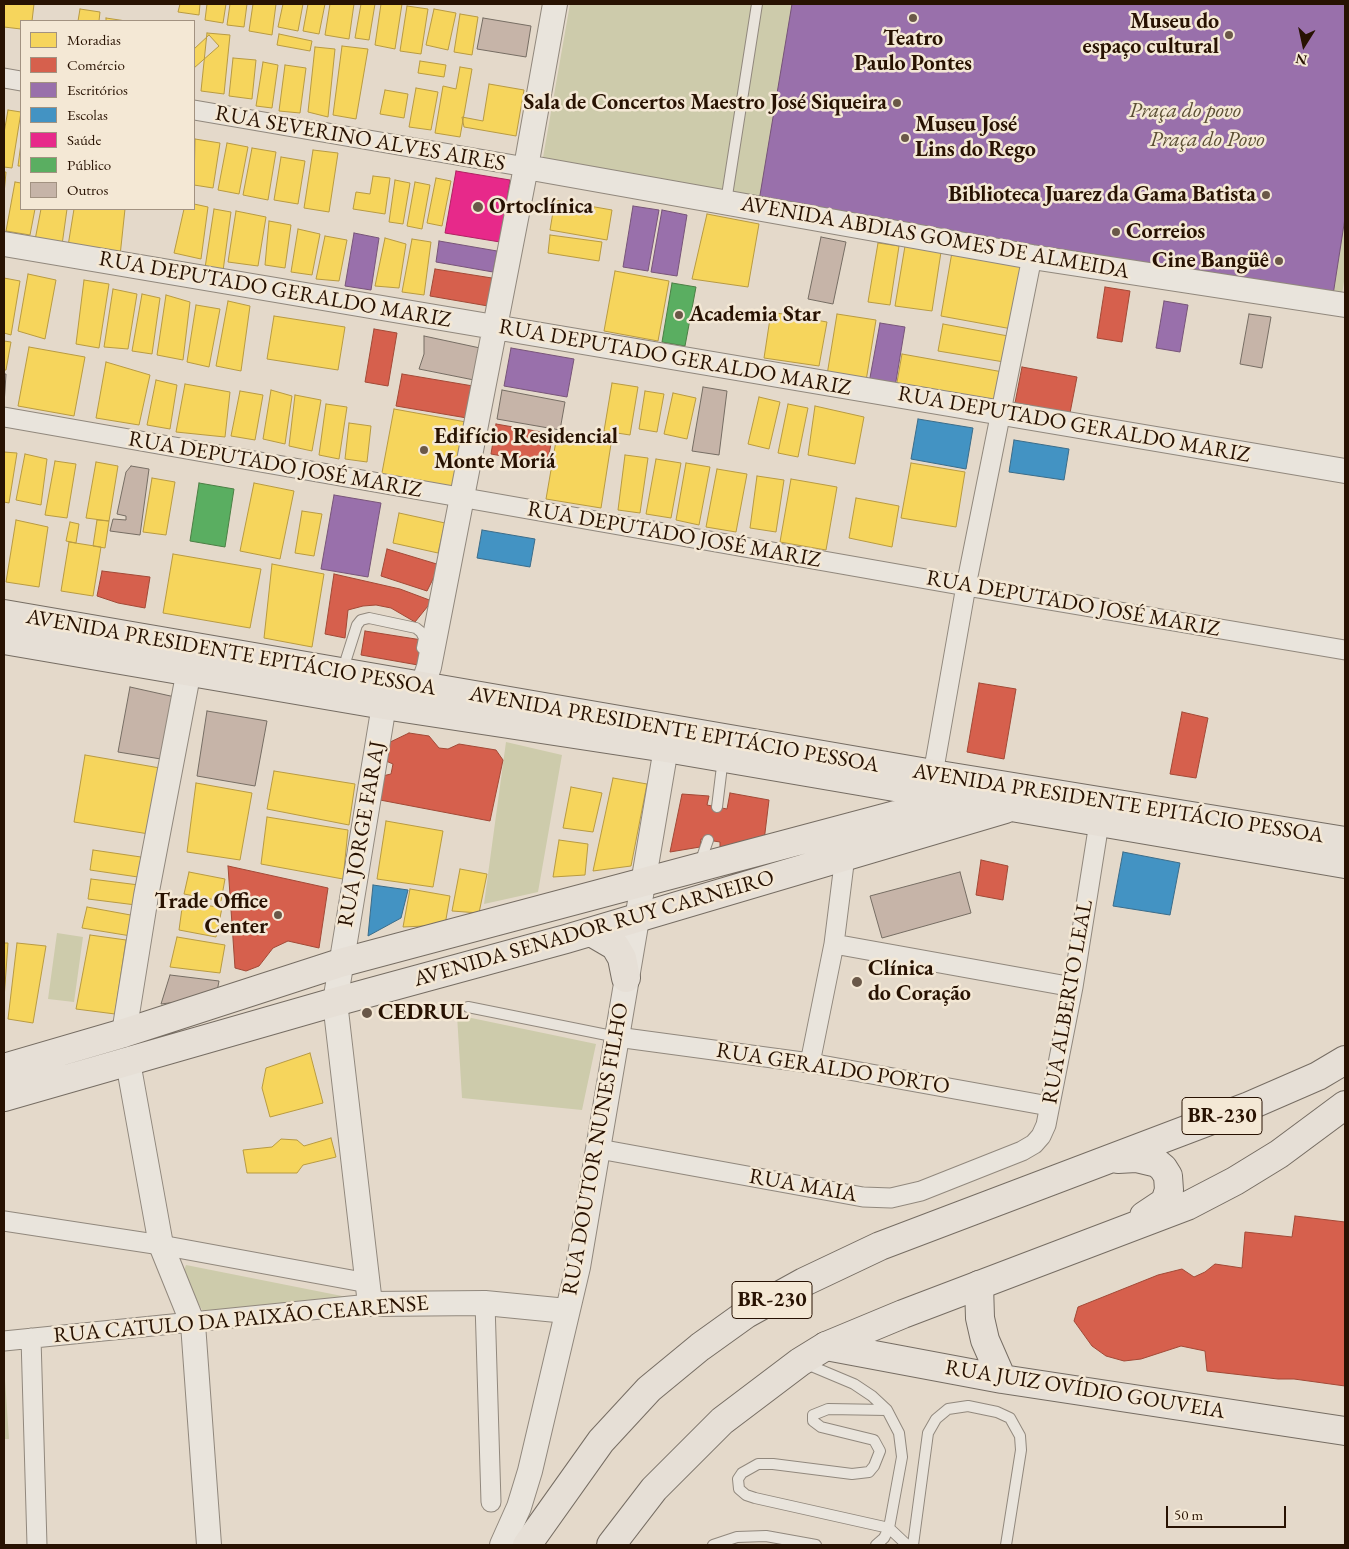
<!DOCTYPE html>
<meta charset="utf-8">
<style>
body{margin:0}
#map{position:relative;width:1349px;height:1549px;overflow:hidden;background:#e4d9ca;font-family:"EB Garamond",serif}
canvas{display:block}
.frame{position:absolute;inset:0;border:5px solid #281202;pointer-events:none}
.legend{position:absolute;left:20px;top:20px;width:175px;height:190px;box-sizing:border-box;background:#f4e8d5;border:1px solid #a29281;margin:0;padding:6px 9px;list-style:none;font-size:15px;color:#281202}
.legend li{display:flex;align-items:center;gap:10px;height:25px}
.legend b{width:25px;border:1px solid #a29281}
.north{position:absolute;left:1279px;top:20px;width:50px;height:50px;-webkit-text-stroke:4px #f4e8d5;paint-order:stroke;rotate:190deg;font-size:14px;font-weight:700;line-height:20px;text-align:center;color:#281202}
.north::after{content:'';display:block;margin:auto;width:18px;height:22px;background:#281202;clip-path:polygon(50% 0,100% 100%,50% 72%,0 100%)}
.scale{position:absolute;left:1166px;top:1506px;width:120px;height:22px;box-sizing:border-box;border:2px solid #281202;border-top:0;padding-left:6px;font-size:15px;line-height:18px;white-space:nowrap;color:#281202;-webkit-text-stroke:4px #f4e8d5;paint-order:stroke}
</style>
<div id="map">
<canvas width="1349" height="1549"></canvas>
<div class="frame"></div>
<ul class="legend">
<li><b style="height:14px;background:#f6d55c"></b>Moradias</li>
<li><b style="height:14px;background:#d6604d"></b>Comércio</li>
<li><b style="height:14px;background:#9970ab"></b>Escritórios</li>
<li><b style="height:14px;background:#4393c3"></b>Escolas</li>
<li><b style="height:14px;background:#e7298a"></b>Saúde</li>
<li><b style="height:14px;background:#5aae61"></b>Público</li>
<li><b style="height:14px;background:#c6b4a8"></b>Outros</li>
</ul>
<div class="north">N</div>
<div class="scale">50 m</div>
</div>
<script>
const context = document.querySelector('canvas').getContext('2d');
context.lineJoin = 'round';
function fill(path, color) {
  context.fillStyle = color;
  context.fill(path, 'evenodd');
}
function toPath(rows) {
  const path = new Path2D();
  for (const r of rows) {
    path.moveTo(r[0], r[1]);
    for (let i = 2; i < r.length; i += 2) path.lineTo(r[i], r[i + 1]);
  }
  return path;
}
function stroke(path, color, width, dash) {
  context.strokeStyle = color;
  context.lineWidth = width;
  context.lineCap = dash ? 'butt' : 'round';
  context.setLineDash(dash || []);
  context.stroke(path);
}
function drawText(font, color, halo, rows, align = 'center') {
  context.font = font + ' "EB Garamond",serif';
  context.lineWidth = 5;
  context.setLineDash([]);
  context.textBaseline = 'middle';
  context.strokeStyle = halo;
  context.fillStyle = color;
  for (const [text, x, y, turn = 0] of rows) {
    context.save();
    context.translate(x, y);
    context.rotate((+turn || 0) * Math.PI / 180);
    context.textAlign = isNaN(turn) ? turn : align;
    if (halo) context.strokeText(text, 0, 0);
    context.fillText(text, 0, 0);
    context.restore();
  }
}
fill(toPath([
 [570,4,1345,4,1345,275,1341,301,542,163],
 [506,742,562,755,538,892,484,904],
 [57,933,83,937,74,1002,48,999],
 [457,1015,596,1044,582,1110,462,1098],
 [186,1265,352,1298,207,1317,181,1278],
 [4,1365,9,1439,4,1439]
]), '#cdcbab');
const homes = toPath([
 [4,4,34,4,32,21,21,21,21,29,4,27,4,4],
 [180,4,200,4,199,15,178,12,180,4],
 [207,4,226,4,223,23,205,20,207,4],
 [230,4,247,4,244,27,227,25,230,4],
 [253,4,276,4,272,35,249,31,253,4],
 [283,4,303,4,298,31,278,27,283,4],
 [308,4,325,4,319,34,303,31,308,4],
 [330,4,354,4,349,39,325,35,330,4],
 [361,4,375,4,369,40,355,38,361,4],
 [381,4,402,4,395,49,375,45,381,4],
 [407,6,428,9,421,54,400,51,407,6],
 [80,9,100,12,99,21,78,21,80,9],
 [434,9,456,13,448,50,426,45,434,9],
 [460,14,478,17,472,55,454,52,460,14],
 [106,18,126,21,106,21,106,18],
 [207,33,230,35,224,94,201,91,207,33],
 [279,34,312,41,310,51,277,45,279,34],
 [209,35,219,46,194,68,194,49,209,35],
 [342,46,368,49,356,119,333,115,342,46],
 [315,47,335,49,328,117,308,112,315,47],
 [233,58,256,60,252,99,229,96,233,58],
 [420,61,446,65,444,77,418,73,420,61],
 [263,62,278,65,272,108,256,106,263,62],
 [285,65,306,68,300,113,279,111,285,65],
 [460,67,472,69,460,137,435,133,443,86,456,89,460,67],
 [489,84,524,90,516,136,464,127,462,117,483,121,489,84],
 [416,88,438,92,431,130,409,127,416,88],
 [385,90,408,94,404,118,380,114,385,90],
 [8,110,21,112,12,168,4,167,4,133,8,110],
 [195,139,220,143,213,188,194,185,195,139],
 [21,143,21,166,18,166,21,143],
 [227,143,248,147,239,194,218,190,227,143],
 [252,148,276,152,268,200,243,195,252,148],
 [313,150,338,153,329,212,304,208,313,150],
 [281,157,305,161,298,204,274,200,281,157],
 [4,172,6,172,4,194,4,172],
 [373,176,390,178,385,214,353,209,356,192,370,194,373,176],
 [436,178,451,181,442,226,427,223,436,178],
 [395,180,410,183,403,224,389,222,395,180],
 [15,182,21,183,21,209,35,209,30,235,6,231,15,182],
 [415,182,430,185,422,229,407,226,415,182],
 [555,200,612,210,607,240,550,230,555,200],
 [194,204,208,207,201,259,174,253,184,209,194,209,194,204],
 [41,209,67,209,62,245,35,240,41,209],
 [74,209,125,209,120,256,68,246,74,209],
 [214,209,231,212,223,271,205,268,214,209],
 [236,211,266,217,258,266,228,262,236,211],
 [707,214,759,224,748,287,692,279,707,214],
 [269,221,291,225,285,268,265,265,269,221],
 [298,229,320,234,312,275,291,272,298,229],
 [550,235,602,242,599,261,548,253,550,235],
 [325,236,347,240,339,281,316,279,325,236],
 [385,238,406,244,399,288,375,286,385,238],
 [412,239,431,242,424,295,402,292,412,239],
 [878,243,899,246,890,305,868,302,878,243],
 [905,246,941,252,932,311,895,306,905,246],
 [952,252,1023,265,1012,329,941,316,952,252],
 [615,271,669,281,658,341,604,331,615,271],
 [28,274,56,280,45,339,18,331,28,274],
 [4,278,20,281,11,335,4,333,4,278],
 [84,280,109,284,99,348,76,344,84,280],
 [113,289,137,294,128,349,104,347,113,289],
 [142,294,160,298,152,354,132,351,142,294],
 [166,295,190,302,183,360,157,355,166,295],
 [228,301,250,306,241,371,216,366,228,301],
 [196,305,220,309,209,367,187,362,196,305],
 [771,312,827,322,819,366,764,358,771,312],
 [837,314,876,320,866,381,827,375,837,314],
 [274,316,345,327,338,370,267,359,274,316],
 [943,324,1008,336,1004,362,938,351,943,324],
 [4,341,11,342,6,370,4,370,4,341],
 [29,347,85,357,74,416,18,406,29,347],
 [902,354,1003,372,997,406,896,388,902,354],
 [106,362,150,375,139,425,96,418,106,362],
 [156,380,177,385,170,429,147,425,156,380],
 [612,383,638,387,630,435,604,431,612,383],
 [185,384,230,392,225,437,176,432,185,384],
 [271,390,292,396,285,444,263,439,271,390],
 [240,391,263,395,255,440,231,436,240,391],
 [645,391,664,394,657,432,639,429,645,391],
 [673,393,696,398,687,439,664,434,673,393],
 [295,395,321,400,312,451,289,446,295,395],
 [759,397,780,402,769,449,748,444,759,397],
 [326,404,347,407,339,459,319,455,326,404],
 [788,404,808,408,798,457,778,453,788,404],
 [815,406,864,417,855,464,808,455,815,406],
 [394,409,466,422,454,492,381,478,394,409],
 [349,423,371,426,367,462,345,459,349,423],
 [557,435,611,444,601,508,546,499,557,435],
 [4,452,17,453,9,503,4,502,4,452],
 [25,454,47,459,41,505,16,500,25,454],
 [625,455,648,458,640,513,618,510,625,455],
 [656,459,681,463,671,518,646,514,656,459],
 [55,461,76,464,67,518,45,515,55,461],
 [96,462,118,466,109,521,86,518,96,462],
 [686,463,710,467,699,525,676,520,686,463],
 [911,463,965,472,956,527,901,518,911,463],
 [717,469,747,474,736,532,706,527,717,469],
 [757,476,784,480,776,532,750,528,757,476],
 [152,478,175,482,166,535,143,532,152,478],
 [791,479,837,487,826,550,780,542,791,479],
 [254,483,294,491,280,559,240,551,254,483],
 [856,498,899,506,892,547,849,538,856,498],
 [302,511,322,514,314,556,295,553,302,511],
 [399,513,445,523,438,553,393,543,399,513],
 [16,520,48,527,39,587,6,582,16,520],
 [97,520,109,521,105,548,93,546,97,520],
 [70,522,79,524,76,543,66,541,70,522],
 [69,542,101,547,93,596,61,591,69,542],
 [173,554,261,569,250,628,163,613,173,554],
 [272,564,324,574,312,647,264,638,272,564],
 [85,755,160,768,149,834,74,822,85,755],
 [274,771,355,784,349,825,267,809,274,771],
 [613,778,647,784,631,866,593,871,613,778],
 [196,783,252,793,240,860,187,852,196,783],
 [571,787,602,793,593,832,563,828,571,787],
 [267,817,348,830,343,879,261,864,267,817],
 [386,821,443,831,433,887,377,879,386,821],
 [559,840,588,844,585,875,553,877,559,840],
 [93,850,141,857,138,877,90,870,93,850],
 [460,869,487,874,479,913,452,911,460,869],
 [189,872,225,879,221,901,184,894,189,872],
 [91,879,139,885,136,905,88,899,91,879],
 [410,889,450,896,445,925,403,927,410,889],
 [183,901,222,908,216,937,179,930,183,901],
 [87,907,136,916,131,936,82,928,87,907],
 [90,935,126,940,115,1014,76,1009,90,935],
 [177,937,225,945,220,973,170,967,177,937],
 [4,943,8,943,4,999,4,943],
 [17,943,46,946,33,1023,8,1019,17,943],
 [310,1053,323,1103,270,1117,262,1088,266,1068,310,1053],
 [331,1138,336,1157,303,1165,297,1173,247,1173,243,1150,272,1147,281,1139,297,1140,304,1146,331,1138]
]);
fill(homes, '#f6d55c');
stroke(homes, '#b89a41', 1);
const shops = toPath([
 [435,269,492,278,488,306,430,296,435,269],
 [1105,287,1130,291,1122,342,1097,338,1105,287],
 [374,329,397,333,388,386,365,382,374,329],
 [1022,367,1077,377,1070,413,1015,403,1022,367],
 [402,374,473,386,467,418,396,406,402,374],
 [496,424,553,434,547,464,491,454,496,424],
 [387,549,440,565,427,591,381,576,387,549],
 [102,571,150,577,145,608,118,603,97,596,102,571],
 [334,574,400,589,432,601,415,622,391,608,376,605,363,606,348,610,345,638,325,634,334,574],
 [365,631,422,640,418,665,361,655,365,631],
 [979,683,1016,689,1004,759,967,752,979,683],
 [1182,712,1208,718,1196,778,1170,774,1182,712],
 [409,733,429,736,439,748,448,749,459,744,496,750,503,760,490,821,380,800,378,777,391,774,393,764,386,761,384,745,409,733],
 [730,793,769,800,764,841,720,855,720,842,701,839,700,847,670,852,682,794,709,796,707,805,727,809,730,793],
 [981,860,1008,866,1003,900,976,895,981,860],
 [228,866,328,888,319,948,288,941,273,948,259,966,246,971,235,968,228,866],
 [1295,1216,1345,1222,1345,1386,1294,1379,1278,1379,1207,1371,1205,1351,1181,1346,1141,1359,1124,1361,1106,1356,1092,1346,1074,1321,1078,1307,1158,1275,1182,1269,1194,1277,1205,1272,1215,1264,1242,1268,1245,1232,1292,1237,1295,1216]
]);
fill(shops, '#d6604d');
stroke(shops, '#a24936', 1);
const offices = toPath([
 [792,4,1345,4,1345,218,1333,295,759,201,792,4],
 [633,206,659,210,648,271,623,267,633,206],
 [662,210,687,215,677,276,651,272,662,210],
 [354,233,379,238,371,290,345,286,354,233],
 [439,241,497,251,493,272,436,262,439,241],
 [1164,301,1188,305,1180,352,1156,348,1164,301],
 [880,323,905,327,895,387,869,383,880,323],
 [511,348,574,359,567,397,504,386,511,348],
 [334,495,381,503,368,577,321,569,334,495]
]);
fill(offices, '#9970ab');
stroke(offices, '#775478', 1);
const schools = toPath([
 [918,419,973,428,966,469,911,459,918,419],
 [1014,440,1069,449,1064,480,1009,472,1014,440],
 [482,530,535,539,530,567,477,558,482,530],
 [1123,852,1180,863,1170,915,1113,906,1123,852],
 [373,885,408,890,401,918,368,936,373,885]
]);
fill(schools, '#4393c3');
stroke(schools, '#3b6c89', 1);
const health = toPath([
 [456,171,510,180,500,242,445,233,456,171]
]);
fill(health, '#e7298a');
stroke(health, '#ae2261', 1);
const public = toPath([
 [672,283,696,287,685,346,662,342,672,283],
 [199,483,234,489,225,547,190,541,199,483]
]);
fill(public, '#5aae61');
stroke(public, '#4b7f44', 1);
const building = toPath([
 [483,18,531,26,526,57,477,49,483,18],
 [821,237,846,242,833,304,808,299,821,237],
 [1249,314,1271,317,1262,368,1240,364,1249,314],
 [424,336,480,348,474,380,419,369,424,354,424,336],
 [4,374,6,374,4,405,4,374],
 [703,387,727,391,719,455,692,451,703,387],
 [502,390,565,402,560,430,497,419,502,390],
 [131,466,149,469,140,535,110,531,113,519,126,520,126,516,117,514,126,472,131,466],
 [130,687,175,697,167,760,118,752,130,687],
 [207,711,267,721,255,786,197,776,207,711],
 [960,872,971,913,882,938,870,896,960,872],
 [170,975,219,981,216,997,161,1004,170,975]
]);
fill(building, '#c6b4a8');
stroke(building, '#766d63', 1);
const service = toPath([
 [726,202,757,4],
 [342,672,357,625,361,620,369,618,416,628,421,632,424,638,422,648],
 [717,807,723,758],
 [700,863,708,840],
 [468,1007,617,1037],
 [804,1363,854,1384,872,1396,887,1410,899,1433,902,1457,889,1528,884,1538,876,1545],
 [887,1410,828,1409,813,1415,813,1421,821,1427,874,1440,880,1451,874,1466,869,1472,852,1474,773,1464,758,1464,742,1473,738,1479,739,1489,746,1495,755,1498,889,1528,907,1545],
 [713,1545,737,1537,766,1536,816,1545],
 [913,1545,928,1433,936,1419,948,1409,968,1406,997,1412,1010,1418,1020,1436,1021,1450,1006,1545]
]);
const minor = toPath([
 [4,78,21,81],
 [194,110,526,167],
 [4,417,966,586,1345,650],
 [933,774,966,586,1032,257],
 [834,944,1073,987],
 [617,1037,810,1063,1049,1106],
 [810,1063,834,944,845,856],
 [599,1149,863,1197,891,1198,921,1191,1022,1151,1034,1144,1041,1136,1046,1125,1073,987,1099,823],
 [4,1221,161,1245,368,1283],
 [485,1303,491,1502],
 [31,1338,37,1545],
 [4,1341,370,1304]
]);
const tertiary = toPath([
 [555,4,526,167,429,667,422,687,388,699,384,705,335,1002,370,1304,485,1303,567,1311],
 [526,167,1032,257,1345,305],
 [4,244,1345,471],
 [124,1033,146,896,189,670],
 [128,1062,161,1245,193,1324,209,1545],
 [502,1545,519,1507,530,1471,578,1267,666,748]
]);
const primary = toPath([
 [4,614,933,774,1345,841],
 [4,640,384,705,666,748,1345,864],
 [591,932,615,946,622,958,626,978],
 [4,1068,124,1033,340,963,948,801],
 [4,1097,335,1002,566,939,1005,809],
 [979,1285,980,1318,985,1340,1002,1379],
 [826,1346,1002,1379,1345,1431]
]);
const trunk = toPath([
 [1118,1159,1136,1158,1157,1163,1163,1168,1168,1176,1169,1190,1165,1202,1144,1216],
 [527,1545,601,1441,649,1389,700,1347,746,1314,804,1282,880,1246,1249,1106,1318,1076,1345,1060],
 [611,1545,654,1489,722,1421,800,1362,826,1346,903,1314,1187,1206,1235,1181,1279,1154,1345,1105]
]);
stroke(service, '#91887d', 12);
stroke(minor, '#91887d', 21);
stroke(tertiary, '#91887d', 26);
stroke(primary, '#766d63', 30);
stroke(trunk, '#766d63', 30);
stroke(service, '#e9e4dc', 10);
stroke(minor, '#e9e4dc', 19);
stroke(tertiary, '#e9e4dc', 24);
stroke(primary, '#e6dfd6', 28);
stroke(trunk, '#e6dfd6', 28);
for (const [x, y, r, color] of [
 [913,18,5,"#6a5848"],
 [1229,35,5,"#6a5848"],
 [897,103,5,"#6a5848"],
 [905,138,5,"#6a5848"],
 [1266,195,5,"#6a5848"],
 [478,207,6,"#6a5848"],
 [1116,232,5,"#6a5848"],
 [1279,261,5,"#6a5848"],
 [679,315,5,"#6a5848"],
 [424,450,5,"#6a5848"],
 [278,915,5,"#6a5848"],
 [857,982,6,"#6a5848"],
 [367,1013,6,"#6a5848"]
]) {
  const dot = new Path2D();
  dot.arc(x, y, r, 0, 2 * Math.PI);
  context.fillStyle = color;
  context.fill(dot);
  stroke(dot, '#f4e8d5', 2);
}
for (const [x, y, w] of [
 [1222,1116,80],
 [772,1300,80]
]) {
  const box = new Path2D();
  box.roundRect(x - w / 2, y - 18.5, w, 37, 4);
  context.fillStyle = '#f4e8d5';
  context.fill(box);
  stroke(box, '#281202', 1);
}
drawText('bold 21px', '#281202', null, [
 ["BR-230",1222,1116],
 ["BR-230",772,1300]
]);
drawText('bold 22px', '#281202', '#f4e8d5', [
 ["Museu do",1219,22,"right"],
 ["espaço cultural",1219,47,"right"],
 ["Teatro",913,39,"center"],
 ["Paulo Pontes",913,64,"center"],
 ["Sala de Concertos Maestro José Siqueira",887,103,"right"],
 ["Museu José",915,125],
 ["Lins do Rego",915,150],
 ["Biblioteca Juarez da Gama Batista",1256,195,"right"],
 ["Ortoclínica",489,207],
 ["Correios",1126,232],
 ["Cine Bangüê",1269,261,"right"],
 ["Academia Star",689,315],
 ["Edifício Residencial",434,437],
 ["Monte Moriá",434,462],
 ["Trade Office",268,902,"right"],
 ["Center",268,927,"right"],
 ["Clínica",868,969],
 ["do Coração",868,994],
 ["CEDRUL",378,1013]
], 'left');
drawText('italic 22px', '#5b4f34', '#f4e8d5', [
 ["Praça do povo",1185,111],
 ["Praça do Povo",1207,140]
]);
drawText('22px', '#281202', '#f4e8d5', [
 ["RUA SEVERINO ALVES AIRES",360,139,10],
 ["AVENIDA ABDIAS GOMES DE ALMEIDA",935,238,10],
 ["RUA DEPUTADO GERALDO MARIZ",275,290,10],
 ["RUA DEPUTADO GERALDO MARIZ",675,358,10],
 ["RUA DEPUTADO GERALDO MARIZ",1074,425,10],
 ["RUA DEPUTADO JOSÉ MARIZ",275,465,10],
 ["RUA DEPUTADO JOSÉ MARIZ",674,535,10],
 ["RUA DEPUTADO JOSÉ MARIZ",1073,604,10],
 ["AVENIDA PRESIDENTE EPITÁCIO PESSOA",231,653,10],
 ["AVENIDA PRESIDENTE EPITÁCIO PESSOA",674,730,10],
 ["AVENIDA PRESIDENTE EPITÁCIO PESSOA",1118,804,9],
 ["RUA JORGE FARAJ",362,834,-80],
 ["AVENIDA SENADOR RUY CARNEIRO",594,929,-16],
 ["RUA ALBERTO LEAL",1068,1002,-80],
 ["RUA GERALDO PORTO",833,1069,9],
 ["RUA DOUTOR NUNES FILHO",596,1149,-80],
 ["RUA MAIA",803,1186,10],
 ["RUA CATULO DA PAIXÃO CEARENSE",241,1320,-5],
 ["RUA JUIZ OVÍDIO GOUVEIA",1085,1390,9]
]);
</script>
